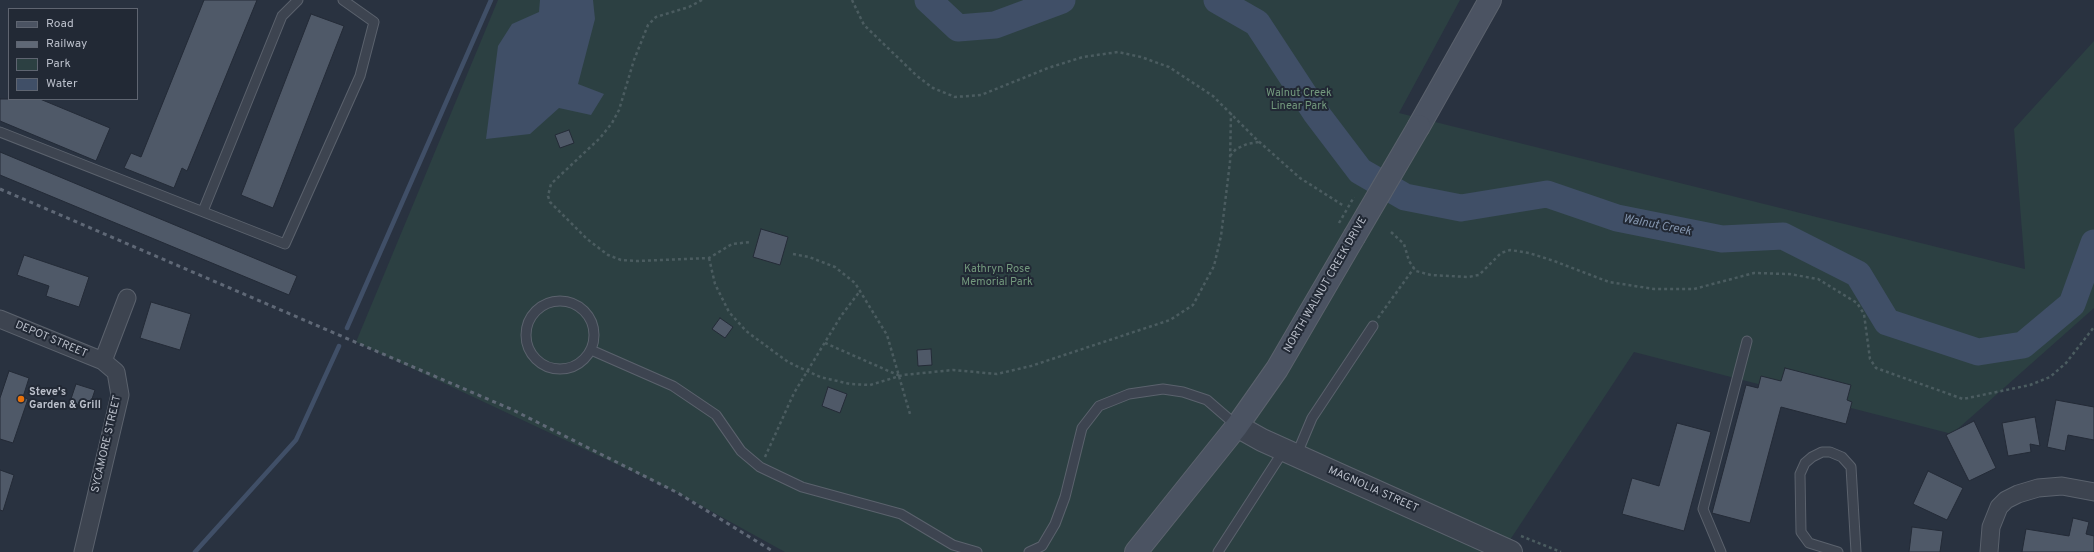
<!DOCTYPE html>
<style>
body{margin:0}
#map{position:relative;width:2094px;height:552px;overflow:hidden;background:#293240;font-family:Overpass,sans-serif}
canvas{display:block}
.legend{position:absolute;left:8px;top:8px;width:130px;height:92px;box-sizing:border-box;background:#222935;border:1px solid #5f6571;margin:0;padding:5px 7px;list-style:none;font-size:12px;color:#babfca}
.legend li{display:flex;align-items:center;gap:8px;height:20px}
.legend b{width:20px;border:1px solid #5f6571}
</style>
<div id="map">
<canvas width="2094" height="552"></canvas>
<ul class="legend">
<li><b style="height:5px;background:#4b5362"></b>Road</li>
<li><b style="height:5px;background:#5f6876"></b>Railway</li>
<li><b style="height:11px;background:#2c4042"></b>Park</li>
<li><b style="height:11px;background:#404f67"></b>Water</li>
</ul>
</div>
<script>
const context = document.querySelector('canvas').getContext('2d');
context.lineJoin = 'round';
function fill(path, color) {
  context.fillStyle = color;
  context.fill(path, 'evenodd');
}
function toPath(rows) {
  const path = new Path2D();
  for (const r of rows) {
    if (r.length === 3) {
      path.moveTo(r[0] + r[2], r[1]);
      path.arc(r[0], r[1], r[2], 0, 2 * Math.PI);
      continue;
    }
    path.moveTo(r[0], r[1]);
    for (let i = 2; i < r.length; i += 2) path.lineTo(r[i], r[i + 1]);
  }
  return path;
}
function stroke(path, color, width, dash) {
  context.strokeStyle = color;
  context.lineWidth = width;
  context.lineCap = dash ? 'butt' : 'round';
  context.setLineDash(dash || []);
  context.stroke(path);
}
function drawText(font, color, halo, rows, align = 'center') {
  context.font = font + ' Overpass,sans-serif';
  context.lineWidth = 4;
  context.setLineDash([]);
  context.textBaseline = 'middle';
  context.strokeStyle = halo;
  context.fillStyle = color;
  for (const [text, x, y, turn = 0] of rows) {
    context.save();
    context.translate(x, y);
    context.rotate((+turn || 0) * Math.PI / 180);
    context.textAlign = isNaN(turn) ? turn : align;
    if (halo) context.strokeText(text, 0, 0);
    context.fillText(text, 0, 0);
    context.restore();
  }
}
fill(toPath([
 [498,0,1460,0,1399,113,2025,269,2014,129,2094,41,2094,308,1952,434,1634,352,1502,552,785,552,678,493,356,342]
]), '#2c4042');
fill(toPath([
 [540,0,593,0,595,19,578,84,604,94,591,115,559,108,530,134,486,139,498,46,512,24,539,12]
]), '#404f67');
stroke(toPath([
 [347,328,491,0],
 [195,552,296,440,339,346]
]), '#404f67', 4.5);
stroke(toPath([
 [928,0,958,28,995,25,1062,0],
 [1217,0,1257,23,1316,113,1360,171,1405,197,1461,208,1547,194,1617,218,1722,239,1783,236,1858,274,1887,322,1978,352,2023,345,2072,304,2094,243]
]), '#404f67', 27);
const building = toPath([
 [204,0,257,0,187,171,182,168,174,188,124,168,131,153,141,157,204,0],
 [311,14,344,26,273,208,241,195,311,14],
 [0,99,40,99,110,128,96,161,0,121,0,99],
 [569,130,574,143,560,148,555,135,569,130],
 [0,152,297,276,289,295,0,175,0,152],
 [761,229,788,237,780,265,753,257,761,229],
 [24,255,89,277,79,307,46,296,49,286,17,275,24,255],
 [151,302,191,314,180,350,140,338,151,302],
 [720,318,733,327,725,338,712,329,720,318],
 [931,349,932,365,918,366,917,350,931,349],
 [1785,368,1851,385,1847,400,1852,402,1846,424,1781,407,1750,523,1712,513,1746,385,1758,388,1761,376,1781,381,1785,368],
 [9,371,29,378,23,397,28,399,13,443,0,439,0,398,9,371],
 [76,384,95,390,89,408,70,402,76,384],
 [828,387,847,394,840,413,822,406,828,387],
 [2056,400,2094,407,2094,440,2068,435,2065,451,2047,447,2056,400],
 [2035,417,2040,446,2030,444,2031,452,2008,456,2002,423,2035,417],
 [1974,421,1996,468,1969,481,1946,435,1974,421],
 [1677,423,1711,432,1684,531,1622,514,1632,478,1659,486,1677,423],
 [0,470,14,475,3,511,0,510,0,470],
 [1928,471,1963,488,1947,520,1913,504,1928,471],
 [2073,518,2089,522,2086,534,2094,536,2094,552,2022,552,2026,529,2069,536,2073,518],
 [1912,527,1943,531,1940,552,1909,552,1912,527]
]);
fill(building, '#4f5968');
stroke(building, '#242b37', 1);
const service = toPath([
 [0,132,285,244,360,76,374,22,343,0],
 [203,211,282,16,298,0],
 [560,335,34],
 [591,350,673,386,716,415,741,451,760,467,802,487,901,514,953,545,977,552],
 [1296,456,1312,418,1373,326],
 [1029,552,1042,546,1055,524,1065,497,1082,428,1099,406,1129,394,1163,389,1183,392,1207,400,1237,426],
 [1218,552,1284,450],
 [1721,552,1703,509,1747,341],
 [1838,552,1809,543,1801,532,1800,474,1805,463,1812,457,1822,452,1830,452,1842,457,1851,467,1856,552]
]);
const minor = toPath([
 [0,319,103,361,116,372,120,395,83,552],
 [103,361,127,298],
 [1989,552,1991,527,1999,507,2006,500,2018,494,2038,488,2062,486,2094,492]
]);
const tertiary = toPath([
 [1237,426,1262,440,1511,552]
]);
const secondary = toPath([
 [1419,126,1490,0],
 [1136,552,1237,426,1277,369,1354,237]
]);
stroke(service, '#5b626d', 11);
stroke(minor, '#5b626d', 19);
stroke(tertiary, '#5b626d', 24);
stroke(secondary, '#5b626d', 24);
stroke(toPath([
 [702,0,689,7,656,17,648,25,634,60,619,110,612,123,600,138,551,184,548,196,550,202,587,239,608,255,621,260,637,261,709,258,732,244,751,242],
 [852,0,864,25,917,76,933,88,955,97,981,95,1048,68,1083,57,1118,52,1141,57,1169,67,1213,96,1255,138,1300,178,1344,206],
 [1230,156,1236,149,1247,144,1259,142],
 [1391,232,1404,244,1409,261,1416,271,1431,275,1468,277,1479,275,1501,253,1510,250,1529,253,1554,261,1609,282,1654,289,1694,289,1754,273,1789,274,1818,279,1857,303,1864,314,1870,359,1876,368,1963,399,2030,385,2050,377,2066,363,2094,327],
 [793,254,809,257,835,267,855,283,887,335,910,414],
 [709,258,715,284,729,312,746,331,788,362,820,377,850,384,870,385,903,375,953,370,997,374,1031,366,1170,320,1193,305,1214,266,1221,236,1230,162,1231,113],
 [1378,318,1414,268],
 [825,343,900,376],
 [765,457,794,393,841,316,860,291],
 [1521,536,1561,552]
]), '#4b5c60', 2.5, [3, 3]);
stroke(service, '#3d4450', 9);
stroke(minor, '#3d4450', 17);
stroke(tertiary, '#3d4450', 22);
stroke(secondary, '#4b5362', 22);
stroke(toPath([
 [0,189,513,410,678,493,774,552]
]), '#5f6876', 3, [4, 4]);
const secondaryBridge = toPath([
 [1354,237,1419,126]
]);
stroke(secondaryBridge, '#5b626d', 24, []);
stroke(toPath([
 [1339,223,1354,197]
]), '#4b5c60', 2.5, [3, 3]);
stroke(secondaryBridge, '#4b5362', 22);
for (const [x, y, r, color] of [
 [21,399,4,"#e8710a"]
]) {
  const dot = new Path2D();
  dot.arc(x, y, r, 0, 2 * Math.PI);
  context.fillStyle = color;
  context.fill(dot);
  stroke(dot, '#222935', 1.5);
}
drawText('11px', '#73997d', '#222935', [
 ["Walnut Creek",1299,94],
 ["Linear Park",1299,107],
 ["Kathryn Rose",997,270],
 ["Memorial Park",997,283]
]);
drawText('11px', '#babfca', '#222935', [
 ["NORTH WALNUT CREEK DRIVE",1326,285,-60],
 ["DEPOT STREET",51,340,23],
 ["SYCAMORE STREET",107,444,-77],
 ["MAGNOLIA STREET",1373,490,24]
]);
drawText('bold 11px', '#babfca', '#222935', [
 ["Steve's",29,393],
 ["Garden & Grill",29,406]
], 'left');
drawText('italic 12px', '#8495ae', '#222935', [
 ["Walnut Creek",1657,226,11]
]);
</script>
